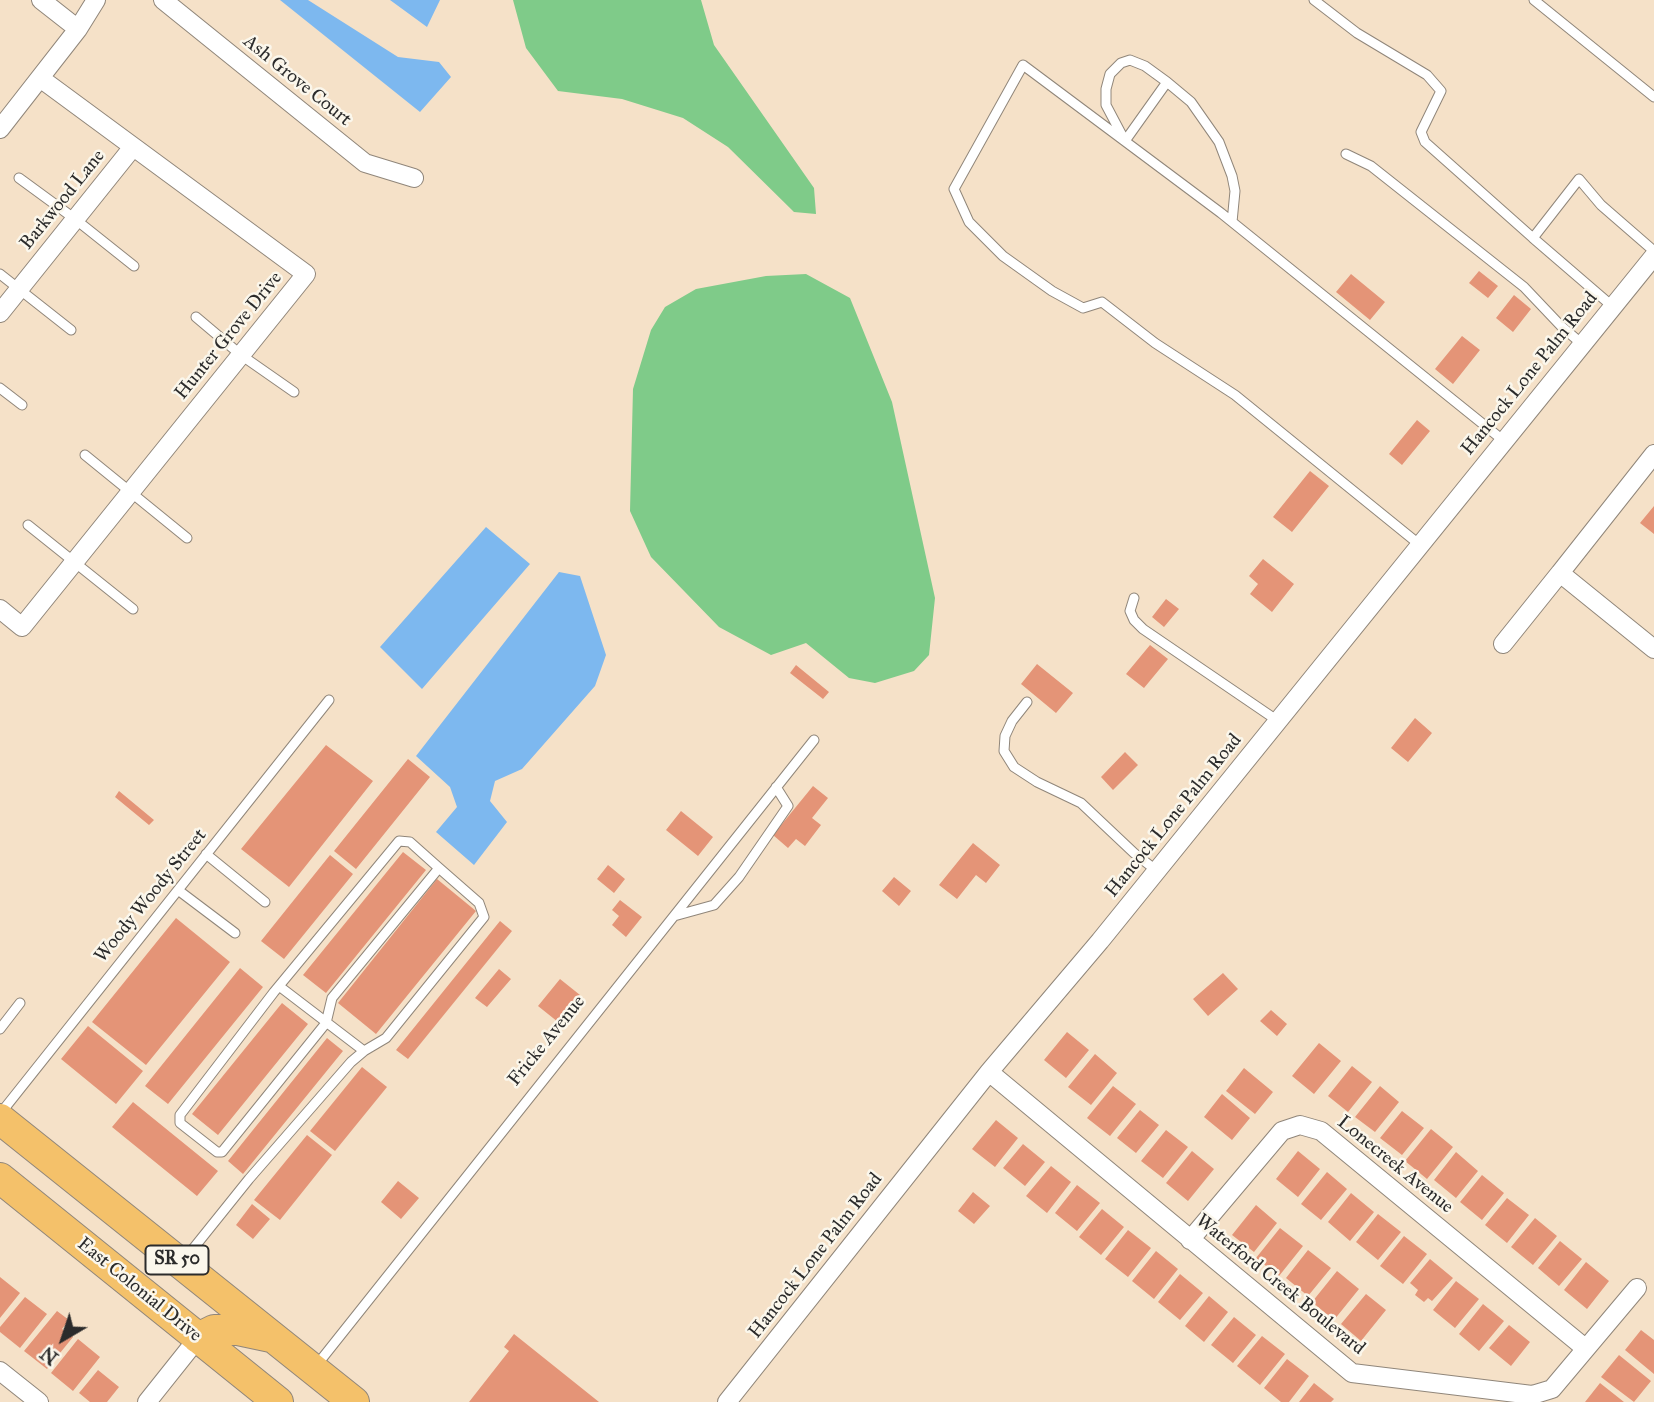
<!DOCTYPE html>
<style>
body{margin:0}
#map{position:relative;width:1654px;height:1402px;overflow:hidden;background:#f5e1c8;font-family:"IM FELL Great Primer",serif}
canvas{display:block}
.north{position:absolute;left:28px;top:1304px;width:70px;height:70px;-webkit-text-stroke:5px #fbf7ec;paint-order:stroke;rotate:219deg;font-size:19px;font-weight:700;line-height:28px;text-align:center;color:#2b2b2b}
.north::after{content:'';display:block;margin:auto;width:24px;height:32px;background:#2b2b2b;clip-path:polygon(50% 0,100% 100%,50% 72%,0 100%)}
</style>
<div id="map">
<canvas width="1654" height="1402"></canvas>
<div class="north">N</div>
</div>
<script>
const context = document.querySelector('canvas').getContext('2d');
context.lineJoin = 'round';
function fill(path, color) {
  context.fillStyle = color;
  context.fill(path, 'evenodd');
}
function toPath(rows) {
  const path = new Path2D();
  for (const r of rows) {
    path.moveTo(r[0], r[1]);
    for (let i = 2; i < r.length; i += 2) path.lineTo(r[i], r[i + 1]);
  }
  return path;
}
function stroke(path, color, width, dash) {
  context.strokeStyle = color;
  context.lineWidth = width;
  context.lineCap = dash ? 'butt' : 'round';
  context.setLineDash(dash || []);
  context.stroke(path);
}
function drawText(font, color, halo, rows, align = 'center') {
  context.font = font + ' "IM FELL Great Primer",serif';
  context.lineWidth = 5;
  context.setLineDash([]);
  context.textBaseline = 'middle';
  context.strokeStyle = halo;
  context.fillStyle = color;
  for (const [text, x, y, turn = 0] of rows) {
    context.save();
    context.translate(x, y);
    context.rotate((+turn || 0) * Math.PI / 180);
    context.textAlign = isNaN(turn) ? turn : align;
    if (halo) context.strokeText(text, 0, 0);
    context.fillText(text, 0, 0);
    context.restore();
  }
}
fill(toPath([
 [513,0,701,0,714,45,814,188,816,214,794,212,728,147,683,118,622,99,558,91,526,48],
 [806,274,850,298,892,402,935,598,929,655,914,671,875,683,849,678,806,643,771,655,719,627,651,557,630,511,633,389,651,330,665,307,696,289,766,276]
]), '#7fcb89');
fill(toPath([
 [280,0,308,0,398,57,439,62,451,77,420,112],
 [390,0,440,0,427,27],
 [486,527,530,564,422,689,380,647],
 [559,572,580,576,606,655,595,686,522,769,495,781,490,801,507,822,474,865,436,832,457,807,450,787,416,756]
]), '#7db8ef');
fill(toPath([
 [1479,271,1498,286,1488,298,1469,283],
 [1351,274,1385,302,1370,320,1336,292],
 [1514,295,1531,309,1513,332,1496,318],
 [1462,336,1480,350,1453,384,1435,369],
 [1417,420,1430,431,1402,465,1389,454],
 [1310,471,1329,486,1292,532,1273,517],
 [1654,506,1654,534,1640,523],
 [1263,559,1294,584,1272,612,1250,594,1258,584,1249,576],
 [1166,599,1179,609,1164,627,1152,617],
 [1150,645,1168,659,1144,688,1126,674],
 [1037,664,1073,693,1056,713,1021,684],
 [796,665,829,692,823,699,790,673],
 [1415,718,1432,733,1408,762,1391,748],
 [326,745,373,781,289,887,241,849],
 [1125,752,1138,765,1113,790,1101,777],
 [408,759,430,777,356,869,334,851],
 [813,786,828,798,812,818,821,825,805,846,796,839,788,848,773,835],
 [119,791,154,820,149,825,115,797],
 [681,811,713,837,698,856,666,830],
 [973,843,1000,865,986,883,976,875,957,899,939,885],
 [403,852,426,870,326,993,303,975],
 [330,855,353,874,284,959,261,941],
 [608,865,625,879,614,893,597,879],
 [894,877,911,891,899,906,882,891],
 [437,879,476,911,376,1034,338,1003],
 [620,900,642,917,626,937,612,925,619,916,612,910],
 [176,918,230,962,146,1065,92,1022],
 [500,921,512,931,408,1059,396,1050],
 [240,968,263,987,168,1104,145,1086],
 [499,969,511,979,487,1007,475,998],
 [1223,973,1238,989,1208,1016,1193,999],
 [560,979,580,995,558,1022,538,1006],
 [282,1003,308,1024,218,1135,192,1114],
 [1271,1010,1287,1024,1277,1036,1260,1021],
 [88,1026,143,1071,116,1104,61,1059],
 [1067,1032,1089,1050,1066,1078,1044,1060],
 [327,1038,343,1051,243,1174,228,1161],
 [1319,1043,1341,1061,1314,1094,1292,1076],
 [1095,1054,1117,1073,1091,1105,1068,1087],
 [1352,1066,1372,1082,1348,1112,1328,1096],
 [362,1067,387,1087,335,1151,310,1131],
 [1244,1068,1273,1092,1255,1114,1226,1091],
 [1113,1086,1136,1104,1110,1136,1087,1118],
 [1380,1086,1399,1102,1375,1132,1355,1117],
 [1222,1094,1250,1118,1232,1140,1204,1117],
 [133,1102,218,1171,197,1196,112,1127],
 [1140,1110,1159,1125,1136,1153,1117,1138],
 [1402,1111,1424,1128,1402,1155,1380,1138],
 [996,1120,1018,1138,995,1167,972,1149],
 [1431,1129,1453,1147,1427,1179,1405,1161],
 [1166,1130,1188,1147,1163,1178,1141,1161],
 [307,1135,332,1155,280,1220,254,1200],
 [1023,1144,1045,1162,1025,1186,1003,1168],
 [1192,1151,1214,1169,1188,1201,1166,1183],
 [1298,1151,1320,1169,1298,1197,1276,1179],
 [1456,1152,1478,1171,1456,1198,1434,1180],
 [1051,1166,1071,1182,1047,1213,1026,1196],
 [1327,1172,1347,1189,1321,1220,1301,1204],
 [1482,1175,1504,1193,1482,1220,1460,1202],
 [398,1181,419,1198,401,1219,381,1202],
 [1077,1185,1100,1203,1077,1231,1055,1213],
 [973,1192,990,1206,974,1224,958,1211],
 [1351,1193,1374,1212,1350,1241,1328,1222],
 [1507,1198,1529,1215,1507,1243,1485,1225],
 [252,1204,270,1219,253,1239,236,1225],
 [1256,1205,1277,1223,1254,1252,1232,1235],
 [1102,1209,1124,1227,1101,1255,1079,1237],
 [1378,1214,1401,1232,1378,1260,1356,1242],
 [1535,1218,1557,1236,1533,1265,1511,1247],
 [1280,1228,1303,1246,1279,1276,1256,1258],
 [1128,1230,1151,1248,1128,1277,1105,1259],
 [1404,1236,1427,1254,1403,1284,1380,1266],
 [1560,1241,1582,1259,1559,1286,1538,1268],
 [1308,1250,1331,1268,1308,1296,1286,1278],
 [1156,1251,1178,1269,1154,1299,1132,1281],
 [1430,1259,1453,1278,1432,1301,1428,1298,1424,1302,1415,1295,1418,1290,1410,1283],
 [1586,1262,1609,1281,1587,1309,1564,1290],
 [1337,1271,1359,1289,1334,1320,1312,1302],
 [1180,1274,1203,1293,1180,1320,1158,1302],
 [0,1277,20,1293,0,1318],
 [1456,1281,1479,1299,1455,1328,1433,1310],
 [1366,1294,1386,1310,1361,1341,1341,1324],
 [1209,1296,1228,1312,1204,1342,1185,1326],
 [25,1297,47,1314,20,1348,0,1332,0,1327],
 [1483,1304,1504,1321,1479,1351,1459,1334],
 [57,1311,69,1320,62,1329,73,1337,47,1369,24,1351],
 [1234,1317,1256,1335,1233,1363,1211,1345],
 [1509,1325,1530,1342,1511,1366,1489,1348],
 [1641,1330,1654,1340,1654,1374,1625,1350],
 [514,1334,599,1402,469,1402,509,1351,504,1347],
 [1262,1336,1285,1354,1260,1385,1237,1366],
 [78,1339,100,1357,73,1391,51,1373],
 [1619,1355,1651,1381,1634,1402,1601,1377],
 [1287,1359,1309,1376,1289,1402,1281,1402,1264,1388],
 [98,1370,119,1387,107,1402,90,1402,79,1393],
 [1314,1383,1334,1399,1331,1402,1299,1402],
 [1600,1383,1624,1402,1585,1402]
]), '#e49477');
const service = toPath([
 [1314,0,1357,33,1427,75,1441,91,1421,132,1425,142,1533,238],
 [1534,0,1654,97],
 [1167,82,1125,141,1106,105,1106,89,1110,74,1121,63,1130,60,1145,66,1167,82,1191,102,1219,142,1232,176,1235,191,1232,222],
 [1346,154,1371,166,1524,287,1561,326,1582,344],
 [19,178,75,219,134,266],
 [0,274,71,330],
 [1612,306,1533,238,1579,179,1601,205,1654,251],
 [196,317,241,355,294,392],
 [0,388,22,405],
 [85,455,187,538],
 [28,525,133,609],
 [1420,545,1235,395,1155,343,1102,302,1083,308,1052,291,1003,256,969,222,954,189,1023,65,1221,213,1504,441],
 [1134,598,1130,611,1134,620,1143,629,1278,721],
 [1027,702,1012,721,1005,736,1004,751,1014,767,1037,782,1081,803,1134,853,1157,871],
 [206,854,265,902],
 [178,890,235,933],
 [674,916,714,905,739,877,788,806,776,787],
 [279,986,364,1051],
 [0,1029,20,1003],
 [0,1114,329,700],
 [184,1260,249,1179,351,1062,364,1051,386,1038,484,917,479,903,439,868,410,842,399,841,274,992,180,1115,180,1123,217,1152,222,1152,326,1023,332,998,439,868],
 [316,1366,814,740]
]);
const minor = toPath([
 [41,0,78,29],
 [163,0,365,163,414,178],
 [0,129,78,29,96,0],
 [0,313,133,147],
 [1654,454,1560,573,1654,649],
 [0,609,22,627,306,274,40,78],
 [1503,644,1560,573],
 [989,1072,1352,1373,1532,1395,1552,1389,1637,1288],
 [1190,1240,1282,1131,1300,1125,1321,1131,1585,1348],
 [0,1371,39,1402],
 [147,1402,198,1338],
 [727,1402,989,1072,1100,941,1654,256]
]);
const trunk = toPath([
 [0,1119,354,1402],
 [0,1178,278,1402],
 [198,1338,214,1330,238,1330,271,1337]
]);
stroke(service, '#90867a', 11);
stroke(minor, '#90867a', 20);
stroke(trunk, '#90867a', 32);
stroke(service, '#fff', 9);
stroke(minor, '#fff', 18);
stroke(trunk, '#f4c16a', 30);
for (const [x, y, w] of [
 [177,1260,63]
]) {
  const box = new Path2D();
  box.roundRect(x - w / 2, y - 14.5, w, 29, 5);
  context.fillStyle = '#fbf7ec';
  context.fill(box);
  stroke(box, '#2b2b2b', 2);
}
drawText('bold 18px', '#2b2b2b', null, [
 ["SR 50",177,1260]
]);
drawText('19px', '#2b2b2b', '#fbf7ec', [
 ["Ash Grove Court",297,81,39],
 ["Barkwood Lane",63,200,-51],
 ["Hunter Grove Drive",229,336,-51],
 ["Hancock Lone Palm Road",1530,374,-51],
 ["Hancock Lone Palm Road",1174,816,-51],
 ["Woody Woody Street",151,896,-51],
 ["Fricke Avenue",547,1041,-51],
 ["Lonecreek Avenue",1395,1165,39],
 ["Hancock Lone Palm Road",816,1256,-52],
 ["Waterford Creek Boulevard",1280,1285,39],
 ["East Colonial Drive",139,1290,39]
]);
</script>
